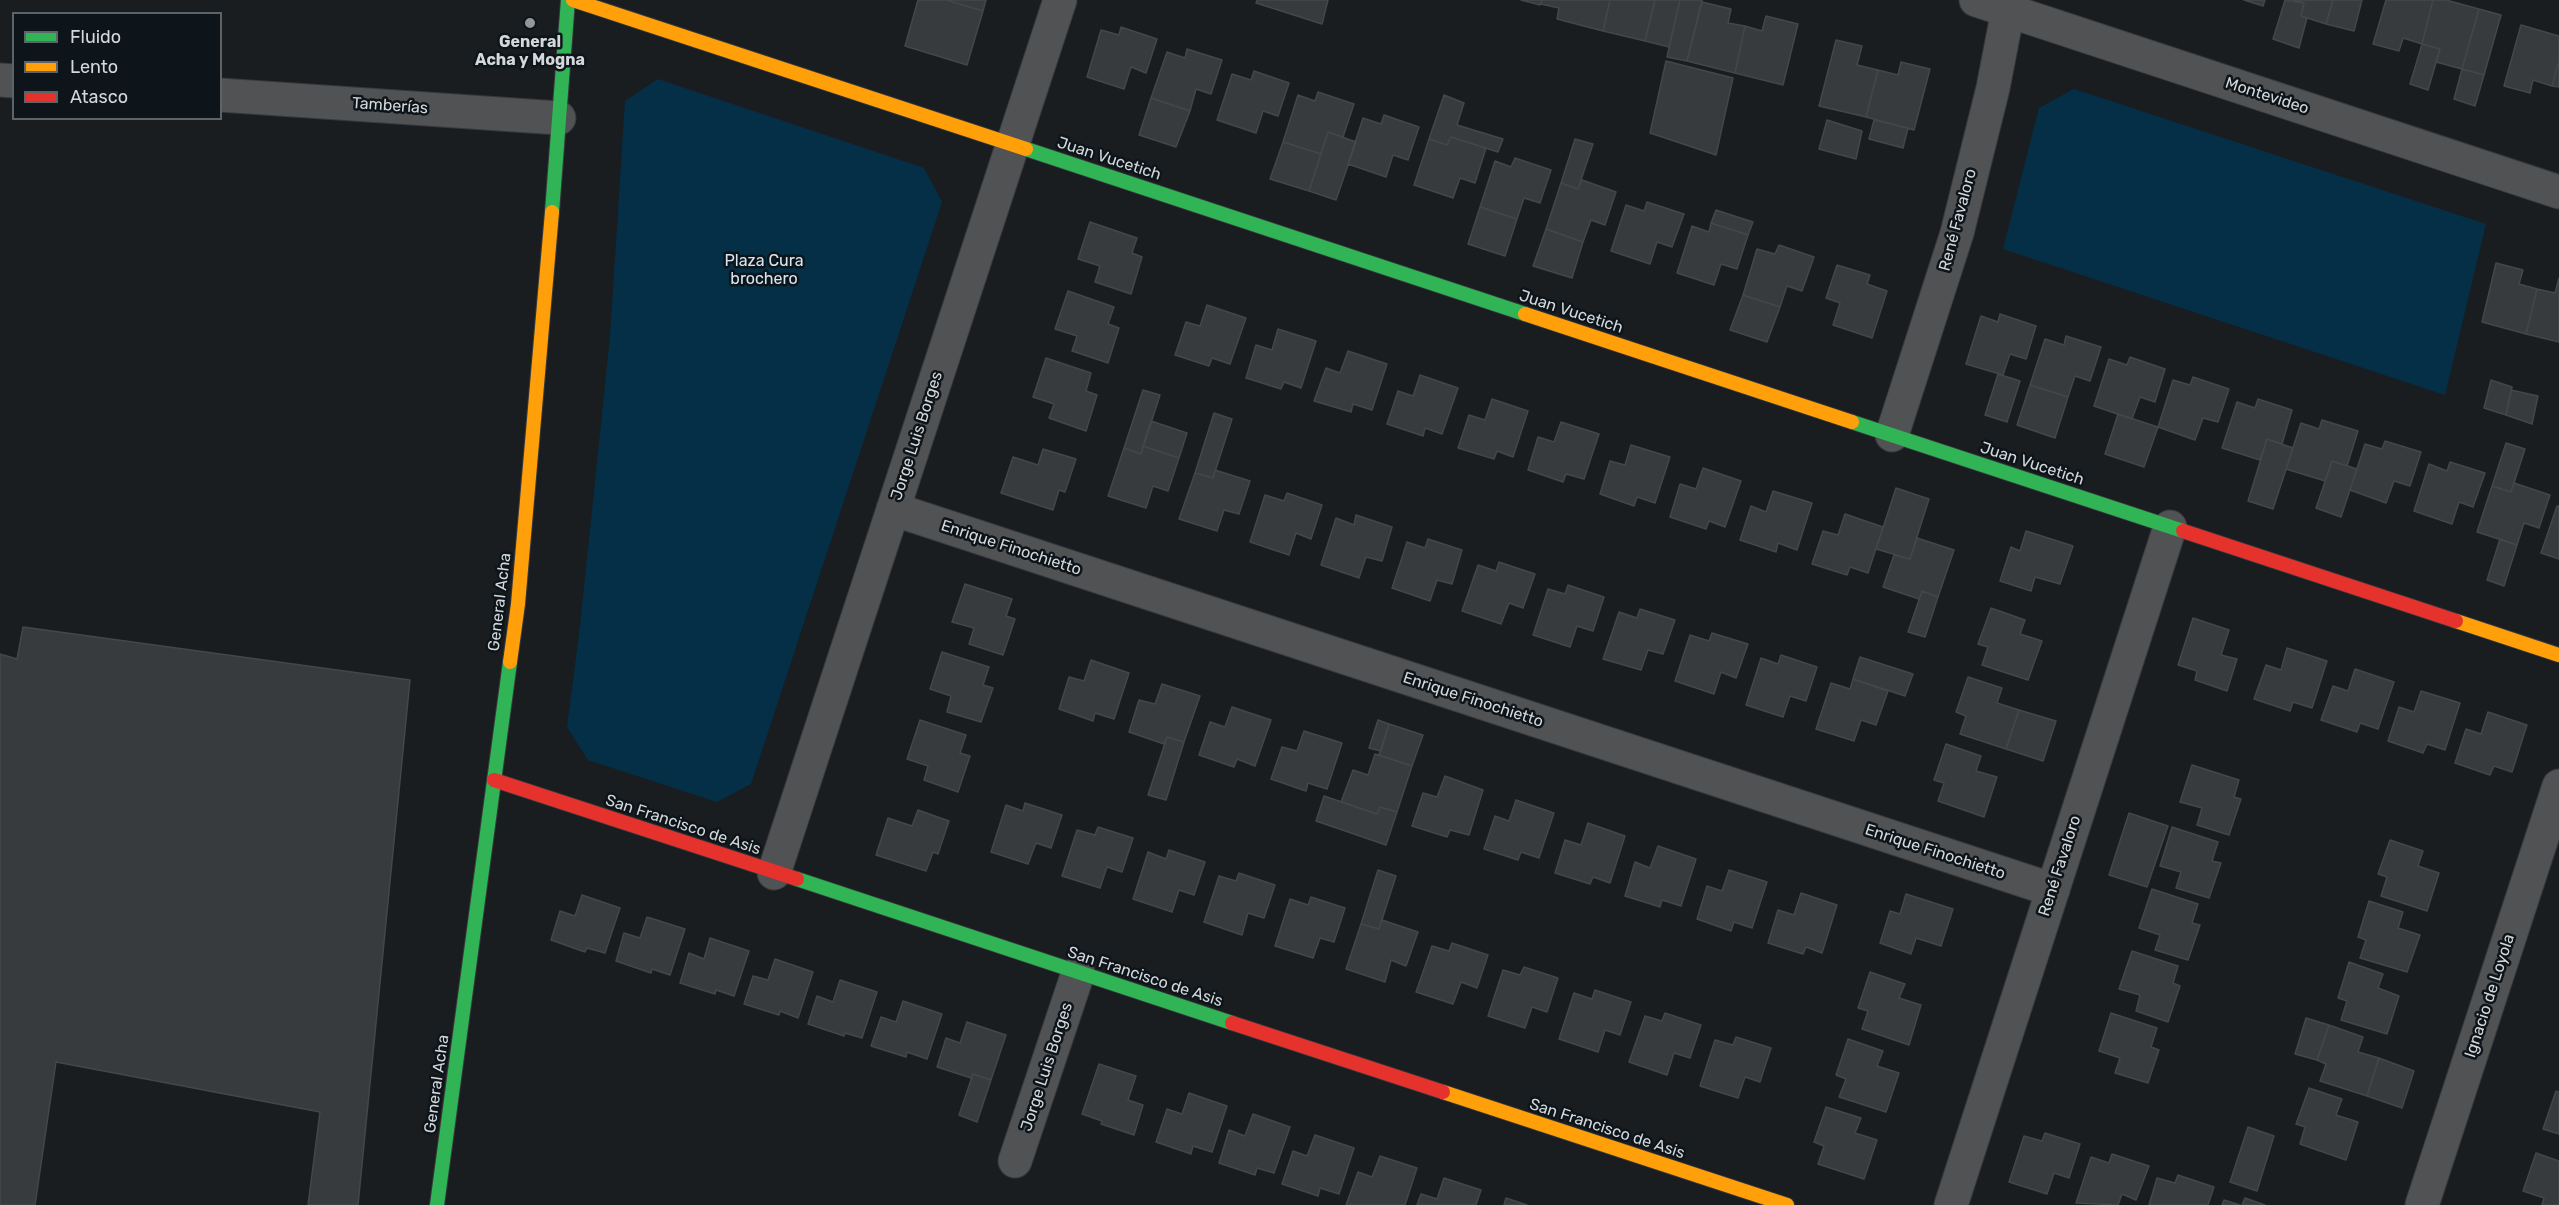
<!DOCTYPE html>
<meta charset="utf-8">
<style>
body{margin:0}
#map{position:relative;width:2559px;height:1205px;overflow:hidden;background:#1a1d20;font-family:Rubik,sans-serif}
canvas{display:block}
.legend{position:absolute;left:12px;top:12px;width:210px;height:108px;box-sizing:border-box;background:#0e151a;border:2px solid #5d6367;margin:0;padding:8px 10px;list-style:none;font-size:18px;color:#d3d8db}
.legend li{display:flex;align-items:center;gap:12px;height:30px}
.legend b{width:30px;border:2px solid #5d6367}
</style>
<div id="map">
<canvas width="2559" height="1205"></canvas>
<ul class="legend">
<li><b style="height:8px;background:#30b455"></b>Fluido</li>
<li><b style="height:8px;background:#ff9f0a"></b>Lento</li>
<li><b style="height:8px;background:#e5322d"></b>Atasco</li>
</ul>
</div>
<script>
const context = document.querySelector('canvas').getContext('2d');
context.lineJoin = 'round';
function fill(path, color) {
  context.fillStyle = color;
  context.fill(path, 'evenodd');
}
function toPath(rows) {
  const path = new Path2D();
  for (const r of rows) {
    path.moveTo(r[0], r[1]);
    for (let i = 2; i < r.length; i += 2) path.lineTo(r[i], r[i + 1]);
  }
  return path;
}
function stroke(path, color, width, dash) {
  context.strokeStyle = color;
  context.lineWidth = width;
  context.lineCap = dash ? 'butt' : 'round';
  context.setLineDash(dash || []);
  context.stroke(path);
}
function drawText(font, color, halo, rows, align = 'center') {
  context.font = font + ' Rubik,sans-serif';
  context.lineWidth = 5;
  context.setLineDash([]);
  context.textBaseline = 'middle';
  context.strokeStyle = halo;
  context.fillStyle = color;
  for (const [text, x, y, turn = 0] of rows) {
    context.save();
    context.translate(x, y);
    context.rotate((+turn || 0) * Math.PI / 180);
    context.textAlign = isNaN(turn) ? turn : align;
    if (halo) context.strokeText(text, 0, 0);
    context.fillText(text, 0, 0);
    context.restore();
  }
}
fill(toPath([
 [658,79,924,168,942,202,751,784,717,802,588,760,567,727,580,626,610,337,625,101],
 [2074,89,2486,224,2445,395,2003,249,2039,108]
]), '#042f47');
const building = toPath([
 [918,0,946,0,983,11,967,65,905,46,918,0],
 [946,0,986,0,983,11,946,0],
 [1257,0,1328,0,1322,24,1256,3,1257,0],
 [1521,0,1542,0,1540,5,1521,0],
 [1542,0,1610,0,1603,31,1557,19,1559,8,1541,4,1542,0],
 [1610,0,1655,0,1645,41,1603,31,1610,0],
 [1655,0,1680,0,1669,47,1645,41,1655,0],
 [1680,0,1702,0,1687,61,1667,57,1680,0],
 [2244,0,2265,0,2263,6,2244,0],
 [2285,0,2304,3,2301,16,2307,18,2299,48,2273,39,2285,0],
 [2293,0,2333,0,2326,24,2301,16,2304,3,2293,0],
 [2333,0,2362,0,2354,31,2326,24,2333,0],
 [2386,0,2433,0,2422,44,2403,38,2399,51,2373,44,2386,0],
 [2433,0,2446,0,2479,9,2462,69,2436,62,2440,49,2422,44,2433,0],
 [1702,2,1731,9,1728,23,1745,26,1735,73,1687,61,1702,2],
 [2479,9,2501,15,2484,75,2462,69,2479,9],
 [1766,16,1798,24,1783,85,1735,73,1745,26,1762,31,1766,16],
 [2521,25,2559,36,2559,61,2552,86,2533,80,2530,93,2504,86,2521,25],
 [1121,27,1157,39,1146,73,1131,67,1124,89,1087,77,1101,30,1119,35,1121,27],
 [1836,40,1862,46,1857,65,1878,70,1866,117,1819,106,1836,40],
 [2422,44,2440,49,2428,90,2410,84,2422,44],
 [1187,49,1222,60,1211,94,1196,89,1190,111,1151,98,1167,52,1185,58,1187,49],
 [1666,61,1733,78,1716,155,1650,133,1666,61],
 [2559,61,2559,87,2552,86,2559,61],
 [1901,62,1930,69,1914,130,1866,117,1878,70,1898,75,1901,62],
 [2462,69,2484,75,2475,106,2454,99,2462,69],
 [1254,71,1289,83,1278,116,1263,111,1256,133,1217,120,1232,74,1251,80,1254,71],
 [1318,92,1354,104,1343,137,1328,132,1321,154,1283,142,1298,95,1315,101,1318,92],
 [1444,95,1464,103,1457,125,1503,139,1498,152,1451,137,1447,145,1429,139,1444,95],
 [1151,98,1190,111,1176,147,1139,135,1151,98],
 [1384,115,1419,127,1408,160,1393,155,1386,177,1348,164,1363,118,1381,124,1384,115],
 [1827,120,1862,131,1856,159,1819,149,1827,120],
 [1874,120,1908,128,1903,148,1869,139,1874,120],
 [1328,132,1356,142,1336,200,1309,191,1328,132],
 [1451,137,1486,148,1475,183,1460,178,1453,198,1414,185,1429,139,1447,145,1451,137],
 [1575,139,1593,144,1578,189,1561,183,1575,139],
 [1283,142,1321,154,1309,191,1270,179,1283,142],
 [1515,158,1551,170,1540,203,1524,198,1517,219,1480,207,1495,161,1511,167,1515,158],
 [1582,180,1616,192,1605,225,1591,220,1583,242,1546,229,1561,183,1578,189,1582,180],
 [1647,202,1684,214,1672,247,1657,242,1650,264,1611,251,1626,205,1644,211,1647,202],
 [1480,207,1517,219,1505,256,1468,244,1480,207],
 [1716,210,1753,222,1748,235,1711,223,1716,210],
 [1090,222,1137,238,1132,253,1142,257,1131,294,1095,282,1100,266,1078,259,1090,222],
 [1711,223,1748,235,1737,269,1721,264,1714,285,1677,273,1692,226,1709,232,1711,223],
 [1546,229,1583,242,1572,278,1533,266,1546,229],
 [1779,245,1814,257,1802,291,1787,286,1780,307,1743,295,1757,249,1775,254,1779,245],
 [2496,263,2523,270,2519,284,2537,289,2526,334,2482,322,2496,263],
 [1837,265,1870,275,1867,284,1887,291,1872,338,1833,325,1840,303,1826,298,1837,265],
 [2559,278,2559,342,2526,334,2537,289,2555,293,2559,278],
 [1068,291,1114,307,1108,324,1119,328,1108,363,1072,351,1077,336,1055,329,1068,291],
 [1743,295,1780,307,1767,342,1730,330,1743,295],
 [1207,305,1246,318,1230,364,1212,358,1209,366,1175,355,1186,322,1200,326,1207,305],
 [2000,314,2036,326,2026,359,2010,354,2003,375,1966,364,1981,316,1998,322,2000,314],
 [1278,329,1316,341,1301,388,1284,382,1281,389,1246,378,1256,345,1272,350,1278,329],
 [2066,336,2101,347,2090,381,2075,376,2068,397,2030,385,2045,339,2064,345,2066,336],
 [1348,351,1387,364,1372,410,1353,404,1351,412,1314,401,1326,368,1340,373,1348,351],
 [2130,357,2165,369,2155,402,2140,397,2132,419,2094,406,2109,359,2127,365,2130,357],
 [1046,358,1091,373,1086,391,1097,395,1086,431,1049,418,1054,404,1033,397,1046,358],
 [1998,374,2020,381,2007,422,1985,415,1998,374],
 [1420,375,1458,388,1442,434,1425,428,1423,436,1387,424,1398,391,1413,396,1420,375],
 [2193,377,2229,389,2218,422,2203,418,2195,440,2158,427,2173,380,2190,385,2193,377],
 [2491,380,2512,387,2506,415,2484,408,2491,380],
 [2030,385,2068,397,2055,438,2017,425,2030,385],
 [1143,390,1160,395,1141,454,1124,448,1143,390],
 [2511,390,2538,396,2532,424,2506,415,2511,390],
 [1492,399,1528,411,1513,457,1497,451,1494,459,1458,448,1469,415,1485,420,1492,399],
 [2258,399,2292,410,2282,444,2267,439,2260,460,2222,448,2237,402,2255,408,2258,399],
 [1214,413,1232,419,1213,478,1195,473,1214,413],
 [2118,414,2158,427,2144,467,2105,454,2118,414],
 [2322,420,2358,431,2347,466,2332,461,2325,481,2286,469,2301,423,2319,429,2322,420],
 [1151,421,1187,433,1179,458,1143,446,1151,421],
 [1561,422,1599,434,1584,479,1566,474,1563,482,1528,470,1538,437,1554,442,1561,422],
 [2267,439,2293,448,2273,509,2248,501,2267,439],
 [2385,441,2421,452,2410,486,2394,481,2386,503,2350,490,2365,444,2382,449,2385,441],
 [2506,443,2525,449,2511,492,2492,486,2506,443],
 [1631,445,1670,457,1655,503,1637,497,1634,506,1600,494,1610,461,1625,465,1631,445],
 [1143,446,1179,458,1168,491,1153,486,1146,508,1108,496,1124,448,1141,454,1143,446],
 [1043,449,1076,459,1065,492,1059,490,1053,510,1001,493,1013,457,1038,465,1043,449],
 [2332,461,2357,469,2341,517,2316,508,2332,461],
 [2450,462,2485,473,2473,507,2459,502,2452,524,2414,511,2429,464,2447,471,2450,462],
 [1703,468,1741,481,1725,527,1709,521,1706,529,1670,517,1680,484,1696,489,1703,468],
 [1215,470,1250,481,1239,514,1224,510,1217,531,1179,519,1195,473,1213,478,1215,470],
 [2514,483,2550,495,2539,528,2524,523,2517,545,2477,532,2492,486,2511,492,2514,483],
 [1896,488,1929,499,1910,559,1876,549,1896,488],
 [1773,491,1812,503,1797,550,1778,543,1776,552,1740,540,1751,506,1766,512,1773,491],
 [1287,493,1322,505,1311,539,1296,533,1289,555,1250,542,1265,495,1284,501,1287,493],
 [2557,506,2559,506,2559,559,2541,553,2557,506],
 [1845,514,1883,527,1868,573,1850,567,1847,575,1812,564,1823,531,1838,535,1845,514],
 [1356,515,1392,527,1382,561,1366,557,1359,578,1321,565,1336,518,1354,525,1356,515],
 [2026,531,2073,546,2060,584,2035,577,2031,591,2000,581,2011,547,2020,551,2026,531],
 [1917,538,1954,550,1938,597,1922,591,1919,599,1883,587,1894,555,1910,559,1917,538],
 [1428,539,1462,550,1452,584,1437,580,1430,601,1392,588,1407,542,1425,548,1428,539],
 [2500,539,2517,545,2504,586,2487,580,2500,539],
 [1499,562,1535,574,1523,608,1509,603,1501,624,1462,611,1478,565,1496,571,1499,562],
 [965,584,1012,599,1006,616,1015,619,1003,655,969,644,974,628,952,622,965,584],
 [1568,585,1604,597,1593,631,1577,626,1570,647,1533,635,1548,589,1565,594,1568,585],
 [1922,591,1938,597,1925,637,1908,632,1922,591],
 [1991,608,2025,620,2020,634,2042,641,2028,680,1982,665,1988,647,1978,644,1991,608],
 [1640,609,1675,620,1663,654,1648,650,1641,670,1603,659,1619,612,1637,618,1640,609],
 [2193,618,2229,630,2221,655,2237,659,2227,691,2195,680,2197,671,2178,665,2193,618],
 [23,627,410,680,358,1205,308,1205,320,1112,56,1062,35,1205,0,1205,0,654,17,659,23,627],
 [1712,633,1748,644,1736,678,1721,672,1714,694,1675,681,1690,635,1709,641,1712,633],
 [2287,648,2327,661,2312,708,2293,702,2290,711,2254,699,2266,665,2281,670,2287,648],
 [942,652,989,667,983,685,993,688,981,722,947,712,951,696,930,689,942,652],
 [1781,655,1817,667,1806,701,1790,696,1783,717,1746,705,1761,658,1778,664,1781,655],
 [1860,657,1913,674,1905,696,1853,679,1860,657],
 [1091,660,1129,673,1114,719,1095,713,1093,721,1059,709,1069,677,1084,681,1091,660],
 [2355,669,2394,682,2378,729,2360,723,2357,732,2321,720,2333,686,2348,691,2355,669],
 [1968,677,2002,688,1997,703,2019,710,2006,749,1960,734,1966,716,1956,712,1968,677],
 [1853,679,1888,691,1876,725,1861,720,1854,741,1816,729,1831,683,1850,689,1853,679],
 [1162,684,1200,696,1184,742,1167,737,1164,744,1129,732,1139,700,1155,704,1162,684],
 [2421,691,2460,703,2445,750,2427,744,2423,753,2388,741,2399,707,2414,712,2421,691],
 [1232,707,1271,720,1255,766,1237,759,1234,767,1199,755,1210,722,1225,727,1232,707],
 [2019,710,2056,721,2043,761,2006,749,2019,710],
 [2488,712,2527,725,2512,772,2494,766,2490,775,2455,763,2466,729,2481,734,2488,712],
 [920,720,966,735,960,753,970,756,958,792,924,780,928,766,907,759,920,720],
 [1378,720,1389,724,1381,751,1369,748,1378,720],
 [1389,724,1423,735,1412,766,1379,755,1389,724],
 [1304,731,1342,743,1327,789,1308,783,1306,791,1271,779,1282,747,1297,751,1304,731],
 [1167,737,1184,742,1166,800,1148,795,1167,737],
 [1946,744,1981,756,1976,771,1997,777,1984,817,1938,801,1944,783,1934,780,1946,744],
 [1375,754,1412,766,1397,812,1380,807,1377,814,1341,802,1353,770,1368,775,1375,754],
 [2192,765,2239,780,2234,797,2241,799,2229,835,2197,825,2202,808,2180,802,2192,765],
 [1445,776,1483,790,1469,835,1450,830,1447,837,1412,826,1423,793,1437,797,1445,776],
 [1324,796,1377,814,1380,807,1397,812,1386,845,1316,821,1324,796],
 [1516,800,1554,813,1539,858,1521,852,1518,860,1484,849,1495,816,1509,821,1516,800],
 [1025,803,1062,815,1051,848,1036,843,1028,864,991,852,1006,805,1023,811,1025,803],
 [918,810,949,821,938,854,933,852,926,871,876,855,888,818,912,826,918,810],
 [2129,813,2168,826,2147,887,2109,875,2129,813],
 [1588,823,1625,836,1610,883,1593,877,1590,884,1555,873,1565,840,1581,845,1588,823],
 [1098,827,1133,838,1122,872,1107,867,1100,888,1062,876,1077,830,1095,835,1098,827],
 [2172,827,2218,842,2212,861,2221,863,2209,898,2176,888,2181,872,2160,866,2172,827],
 [2390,840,2423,851,2418,866,2439,873,2427,911,2381,896,2387,877,2378,874,2390,840],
 [1658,846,1696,859,1681,906,1662,900,1660,907,1625,896,1635,862,1650,868,1658,846],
 [1169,850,1205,862,1194,895,1179,890,1172,912,1133,899,1148,852,1166,859,1169,850],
 [1378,870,1396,876,1379,929,1361,924,1378,870],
 [1729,870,1767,882,1752,928,1734,922,1731,931,1697,919,1707,886,1722,891,1729,870],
 [1239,873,1275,885,1264,918,1248,913,1242,935,1204,922,1219,876,1236,881,1239,873],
 [2152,889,2198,904,2192,923,2200,925,2188,960,2155,950,2160,935,2139,928,2152,889],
 [1801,893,1837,905,1822,953,1806,947,1803,954,1768,943,1778,910,1794,915,1801,893],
 [1906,894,1953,909,1941,946,1916,938,1911,954,1880,943,1890,911,1900,914,1906,894],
 [582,895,620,908,605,953,587,948,585,952,551,940,560,911,575,916,582,895],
 [1311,897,1345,908,1334,942,1320,938,1313,958,1275,946,1290,899,1308,905,1311,897],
 [2369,901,2403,912,2398,928,2420,935,2407,972,2360,958,2366,940,2358,937,2369,901],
 [647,917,685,929,670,975,652,969,651,973,616,961,624,933,640,938,647,917],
 [1382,920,1418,932,1406,966,1391,960,1385,982,1346,969,1361,924,1379,929,1382,920],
 [710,938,749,951,734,996,716,990,715,994,680,983,689,953,704,959,710,938],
 [1452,943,1488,955,1477,988,1461,982,1453,1004,1416,992,1432,946,1449,951,1452,943],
 [2132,951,2178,966,2173,983,2180,986,2168,1022,2136,1011,2140,995,2119,989,2132,951],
 [775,959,813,972,798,1018,780,1011,779,1015,744,1004,753,976,768,980,775,959],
 [2349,962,2383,974,2378,988,2399,996,2387,1034,2341,1020,2347,1001,2338,998,2349,962],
 [1524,967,1558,978,1547,1012,1532,1007,1525,1028,1488,1016,1503,970,1520,975,1524,967],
 [1870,972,1905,984,1899,998,1921,1005,1909,1045,1862,1029,1868,1011,1858,1008,1870,972],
 [840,980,877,992,862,1038,845,1033,844,1036,808,1024,817,996,833,1002,840,980],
 [1595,990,1631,1002,1620,1035,1605,1030,1598,1052,1559,1039,1574,993,1592,999,1595,990],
 [903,1001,942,1014,927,1059,907,1052,906,1057,871,1046,881,1017,896,1022,903,1001],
 [1665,1013,1701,1025,1690,1058,1674,1053,1667,1075,1629,1062,1645,1016,1662,1021,1665,1013],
 [2111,1013,2157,1028,2151,1047,2159,1050,2148,1083,2115,1073,2120,1058,2099,1051,2111,1013],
 [2306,1018,2329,1025,2317,1060,2295,1054,2306,1018],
 [967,1022,1006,1035,991,1080,973,1074,971,1078,937,1067,946,1038,960,1043,967,1022],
 [2329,1025,2363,1037,2358,1052,2379,1058,2367,1096,2320,1081,2326,1064,2317,1060,2329,1025],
 [1736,1037,1771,1048,1760,1082,1745,1077,1738,1098,1700,1086,1715,1040,1733,1045,1736,1037],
 [1848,1039,1883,1051,1877,1066,1899,1073,1886,1112,1839,1097,1846,1079,1836,1075,1848,1039],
 [2379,1058,2414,1071,2402,1108,2367,1096,2379,1058],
 [1099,1064,1136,1076,1128,1100,1143,1105,1134,1135,1101,1124,1102,1121,1082,1114,1099,1064],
 [973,1074,991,1080,977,1122,959,1115,973,1074],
 [2309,1088,2342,1099,2336,1115,2358,1122,2346,1160,2300,1144,2305,1127,2296,1124,2309,1088],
 [2556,1091,2559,1092,2559,1134,2543,1129,2556,1091],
 [1189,1093,1227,1106,1212,1152,1193,1146,1191,1154,1156,1142,1167,1109,1182,1114,1189,1093],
 [1826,1107,1861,1118,1855,1133,1877,1140,1864,1179,1818,1164,1824,1146,1814,1142,1826,1107],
 [1253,1114,1290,1127,1274,1173,1257,1168,1255,1175,1219,1163,1229,1130,1245,1136,1253,1114],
 [2248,1127,2274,1136,2257,1191,2230,1182,2248,1127],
 [2045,1133,2080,1144,2069,1178,2054,1173,2047,1194,2009,1182,2024,1136,2042,1141,2045,1133],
 [1315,1135,1354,1148,1339,1194,1320,1188,1318,1196,1282,1184,1293,1151,1307,1156,1315,1135],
 [2536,1153,2559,1161,2559,1205,2542,1205,2544,1198,2523,1191,2536,1153],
 [2112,1154,2149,1166,2136,1200,2122,1194,2118,1205,2076,1203,2091,1157,2109,1163,2112,1154],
 [1380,1156,1417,1168,1405,1205,1346,1205,1358,1172,1372,1177,1380,1156],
 [2178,1175,2214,1187,2208,1205,2149,1205,2157,1178,2175,1183,2178,1175],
 [1444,1178,1481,1190,1476,1205,1417,1205,1421,1194,1437,1199,1444,1178],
 [1506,1198,1527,1205,1504,1205,1506,1198],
 [2245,1198,2265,1205,2242,1205,2245,1198],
 [2224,1200,2240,1205,2222,1205,2224,1200]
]);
fill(building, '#383b3e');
stroke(building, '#444749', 1.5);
const street = toPath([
 [1976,0,2559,192],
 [0,80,14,81],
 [220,95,559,118],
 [1892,435,1957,233,1993,88,2010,0],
 [893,509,2053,890],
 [774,873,1060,0],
 [1015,1161,1078,973],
 [1951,1205,2170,527],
 [2422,1205,2559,786]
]);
const fast = toPath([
 [1026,149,1525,314],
 [552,212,568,0],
 [1852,422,2183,531],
 [797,879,1232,1023],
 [437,1205,510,662]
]);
const slow = toPath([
 [573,0,1026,149],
 [1525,314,1852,422],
 [2456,621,2559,655],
 [510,662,518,604,552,212],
 [1443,1092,1787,1205]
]);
const jam = toPath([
 [2183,531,2456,621],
 [494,780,797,879],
 [1232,1023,1443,1092]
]);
stroke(street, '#37393c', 35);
stroke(fast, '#37393c', 16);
stroke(slow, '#37393c', 16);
stroke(jam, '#37393c', 16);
stroke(street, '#505254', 33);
stroke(fast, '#30b455', 14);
stroke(slow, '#ff9f0a', 14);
stroke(jam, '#e5322d', 14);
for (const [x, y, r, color] of [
 [530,23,6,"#92979a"]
]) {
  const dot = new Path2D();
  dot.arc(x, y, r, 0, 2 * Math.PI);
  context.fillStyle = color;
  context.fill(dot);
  stroke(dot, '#0e151a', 2);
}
drawText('bold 16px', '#d3d8db', '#0e151a', [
 ["General",530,42],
 ["Acha y Mogna",530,60]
]);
drawText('16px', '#d3d8db', '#0e151a', [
 ["Montevideo",2267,96,18],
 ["Tamberías",390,106,4],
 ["Juan Vucetich",1109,159,18],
 ["René Favaloro",1958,220,-75],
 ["Juan Vucetich",1571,312,18],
 ["Jorge Luis Borges",917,436,-72],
 ["Juan Vucetich",2032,464,18],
 ["Enrique Finochietto",1011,548,18],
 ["General Acha",500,602,-83],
 ["Enrique Finochietto",1473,700,18],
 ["San Francisco de Asis",683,825,18],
 ["Enrique Finochietto",1935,852,18],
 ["René Favaloro",2060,866,-72],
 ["San Francisco de Asis",1145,977,18],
 ["Ignacio de Loyola",2490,996,-72],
 ["Jorge Luis Borges",1047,1067,-72],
 ["General Acha",437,1084,-82],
 ["San Francisco de Asis",1607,1129,18]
]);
drawText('16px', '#d4e6f2', '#0e151a', [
 ["Plaza Cura",764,261],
 ["brochero",764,279]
]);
</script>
